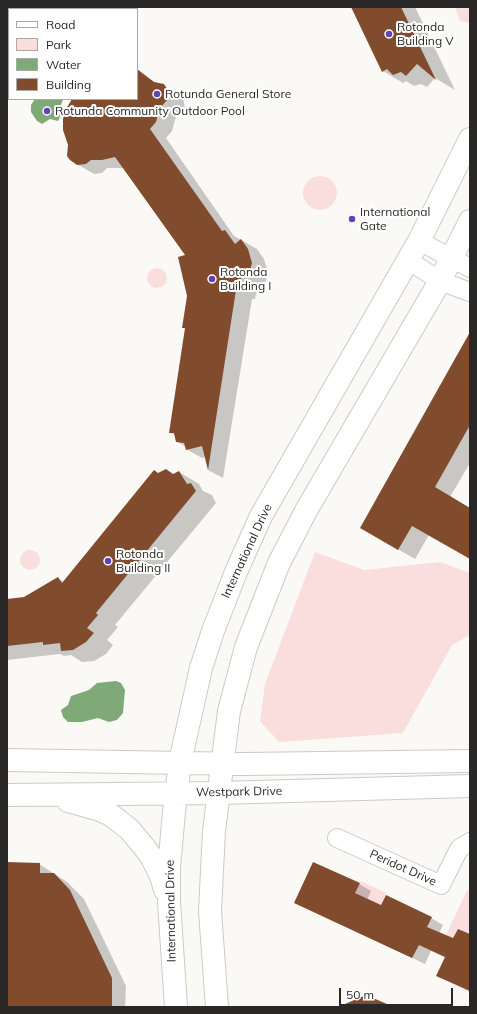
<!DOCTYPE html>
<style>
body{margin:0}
#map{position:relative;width:477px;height:1014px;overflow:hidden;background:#fbf9f6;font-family:Mulish,sans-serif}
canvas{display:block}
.frame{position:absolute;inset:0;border:8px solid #292827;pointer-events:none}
.legend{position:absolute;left:8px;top:8px;width:130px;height:92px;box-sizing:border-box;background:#fff;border:1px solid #a9a9a9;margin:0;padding:5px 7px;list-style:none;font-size:12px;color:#292827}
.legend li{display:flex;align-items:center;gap:8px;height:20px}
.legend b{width:20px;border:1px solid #a9a9a9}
.scale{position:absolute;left:339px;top:988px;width:114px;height:18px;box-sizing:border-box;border:2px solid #292827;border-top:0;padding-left:5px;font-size:12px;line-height:14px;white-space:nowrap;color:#292827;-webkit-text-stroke:3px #fff;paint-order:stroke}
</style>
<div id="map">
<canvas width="477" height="1014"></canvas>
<div class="frame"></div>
<ul class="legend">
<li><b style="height:5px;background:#fff"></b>Road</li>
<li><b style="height:11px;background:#fadedd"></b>Park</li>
<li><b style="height:11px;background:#7fa977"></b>Water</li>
<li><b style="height:11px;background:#814c2d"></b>Building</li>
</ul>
<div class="scale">50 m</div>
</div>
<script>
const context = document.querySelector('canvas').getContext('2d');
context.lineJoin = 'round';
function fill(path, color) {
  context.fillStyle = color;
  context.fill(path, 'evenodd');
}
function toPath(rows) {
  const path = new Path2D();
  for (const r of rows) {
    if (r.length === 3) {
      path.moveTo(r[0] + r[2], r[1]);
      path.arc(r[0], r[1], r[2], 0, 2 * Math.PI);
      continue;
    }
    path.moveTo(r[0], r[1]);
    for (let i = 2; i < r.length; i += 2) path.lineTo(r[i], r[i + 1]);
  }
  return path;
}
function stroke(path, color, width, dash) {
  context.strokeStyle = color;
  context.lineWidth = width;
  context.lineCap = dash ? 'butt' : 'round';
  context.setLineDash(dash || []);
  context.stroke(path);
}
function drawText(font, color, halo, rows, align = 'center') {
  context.font = font + ' Mulish,sans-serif';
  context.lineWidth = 4;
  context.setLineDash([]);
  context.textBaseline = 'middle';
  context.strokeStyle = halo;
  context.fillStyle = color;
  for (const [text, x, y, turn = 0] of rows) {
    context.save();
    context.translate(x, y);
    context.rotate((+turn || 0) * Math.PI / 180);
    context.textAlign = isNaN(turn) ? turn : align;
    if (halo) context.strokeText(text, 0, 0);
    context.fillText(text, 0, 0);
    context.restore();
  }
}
fill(toPath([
 [455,7,470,7,470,23,460,21],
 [320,193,17],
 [157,278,10],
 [30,560,10],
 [315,552,364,570,440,562,470,573,470,635,452,645,403,733,279,742,260,721,265,684],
 [361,881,386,893,381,905,355,893],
 [467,890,470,892,470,928,468,933,458,929,453,938,446,935]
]), '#fadedd');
fill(toPath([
 [35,99,63,99,61,105,63,111,58,121,50,119,42,124,37,121,31,112,31,105],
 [116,681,121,683,125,690,123,713,117,720,109,722,98,718,82,722,68,722,63,717,61,710,68,705,71,696,89,690,97,683]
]), '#7fa977');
fill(toPath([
 [353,7,415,7,455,90,435,78,427,87,421,84,414,86,406,81,403,83,383,71],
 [137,72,183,98,185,108,176,117,172,131,166,138,234,236,257,249,264,259,268,273,265,284,258,282,255,299,252,299,223,478,208,470,205,457,202,458,186,449,186,447,176,441,175,435,170,432,186,329,183,327,188,296,186,256,124,168,107,168,102,173,94,174,70,160,72,99,137,99],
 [470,346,470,463,450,497,470,509,470,558,429,535,415,559,361,528],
 [179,472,199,484,203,491,212,495,216,503,115,625,118,627,107,640,113,645,106,654,94,661,82,662,71,655,64,656,60,654,7,660,7,600,24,598,58,578,64,582,159,474,174,475],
 [7,863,39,864,67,882,84,899,126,986,125,1007,7,1007],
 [359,884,371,891,367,900,382,906,431,918,443,925,439,933,454,940,468,935,470,931,470,992,438,975,446,957,431,951,425,964,296,903]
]), '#0003');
fill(toPath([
 [351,7,401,7,436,80,417,64,406,76,401,72,393,75,387,69,382,72],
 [137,69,154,82,164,84,169,92,169,98,160,108,156,122,150,129,222,231,225,230,235,244,241,239,248,249,252,263,249,275,242,273,239,291,236,290,208,470,202,446,186,450,184,443,176,442,174,433,169,433,185,328,182,328,187,296,178,257,185,255,115,157,102,160,91,160,86,164,77,165,70,160,67,156,68,145,63,130,63,119,66,109,72,99,137,99],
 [470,332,470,425,435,487,470,508,470,559,412,526,398,550,360,528],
 [166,469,173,474,179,471,187,484,191,483,196,491,96,613,98,615,87,628,94,633,86,642,73,650,61,651,60,643,43,645,43,642,7,646,7,599,24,597,58,577,62,583,154,470,158,473],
 [7,862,40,863,40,873,54,873,70,890,112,978,112,1007,7,1007],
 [313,862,360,883,355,893,381,905,386,895,432,917,427,927,453,938,458,929,470,934,470,991,436,976,445,957,419,945,412,958,294,903],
 [366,995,394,1007,338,1007]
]), '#814c2d');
const street = toPath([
 [419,241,470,268],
 [408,260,440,281,470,292],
 [337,838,441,885,457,853,460,848,470,842]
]);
const secondary = toPath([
 [7,760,245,764,470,761],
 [7,795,219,793,470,786],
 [68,801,100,810,111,815,129,829,145,848,152,858,161,876,165,890],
 [176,1007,169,902,169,868,174,812,180,762,201,668,213,631,236,572,261,516,419,241,470,139],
 [217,1007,210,911,214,831,229,711,246,647,279,563,307,509,440,281,470,221]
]);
stroke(street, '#cccac7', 20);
stroke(secondary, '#cccac7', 24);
stroke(street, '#fff', 18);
stroke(secondary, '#fff', 22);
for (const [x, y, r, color] of [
 [389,34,4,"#6242bb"],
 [157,94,4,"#6242bb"],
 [47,111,4,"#6242bb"],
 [352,219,4,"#6242bb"],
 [212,279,4,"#6242bb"],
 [108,561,4,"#6242bb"]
]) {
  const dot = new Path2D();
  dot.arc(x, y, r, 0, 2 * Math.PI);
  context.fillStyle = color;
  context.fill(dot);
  stroke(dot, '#fff', 1.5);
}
drawText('12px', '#292827', '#fff', [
 ["Rotonda",397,27],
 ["Building V",397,41],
 ["Rotunda General Store",165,94],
 ["Rotunda Community Outdoor Pool",55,111],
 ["International",360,212],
 ["Gate",360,226],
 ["Rotonda",220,272],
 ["Building I",220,286],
 ["Rotonda",116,554],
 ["Building II",116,568]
], 'left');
drawText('12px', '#292827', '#fff', [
 ["International Drive",247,551,-65],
 ["Westpark Drive",239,792,-1],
 ["Peridot Drive",403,868,24],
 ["International Drive",171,911,-91]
]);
</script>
